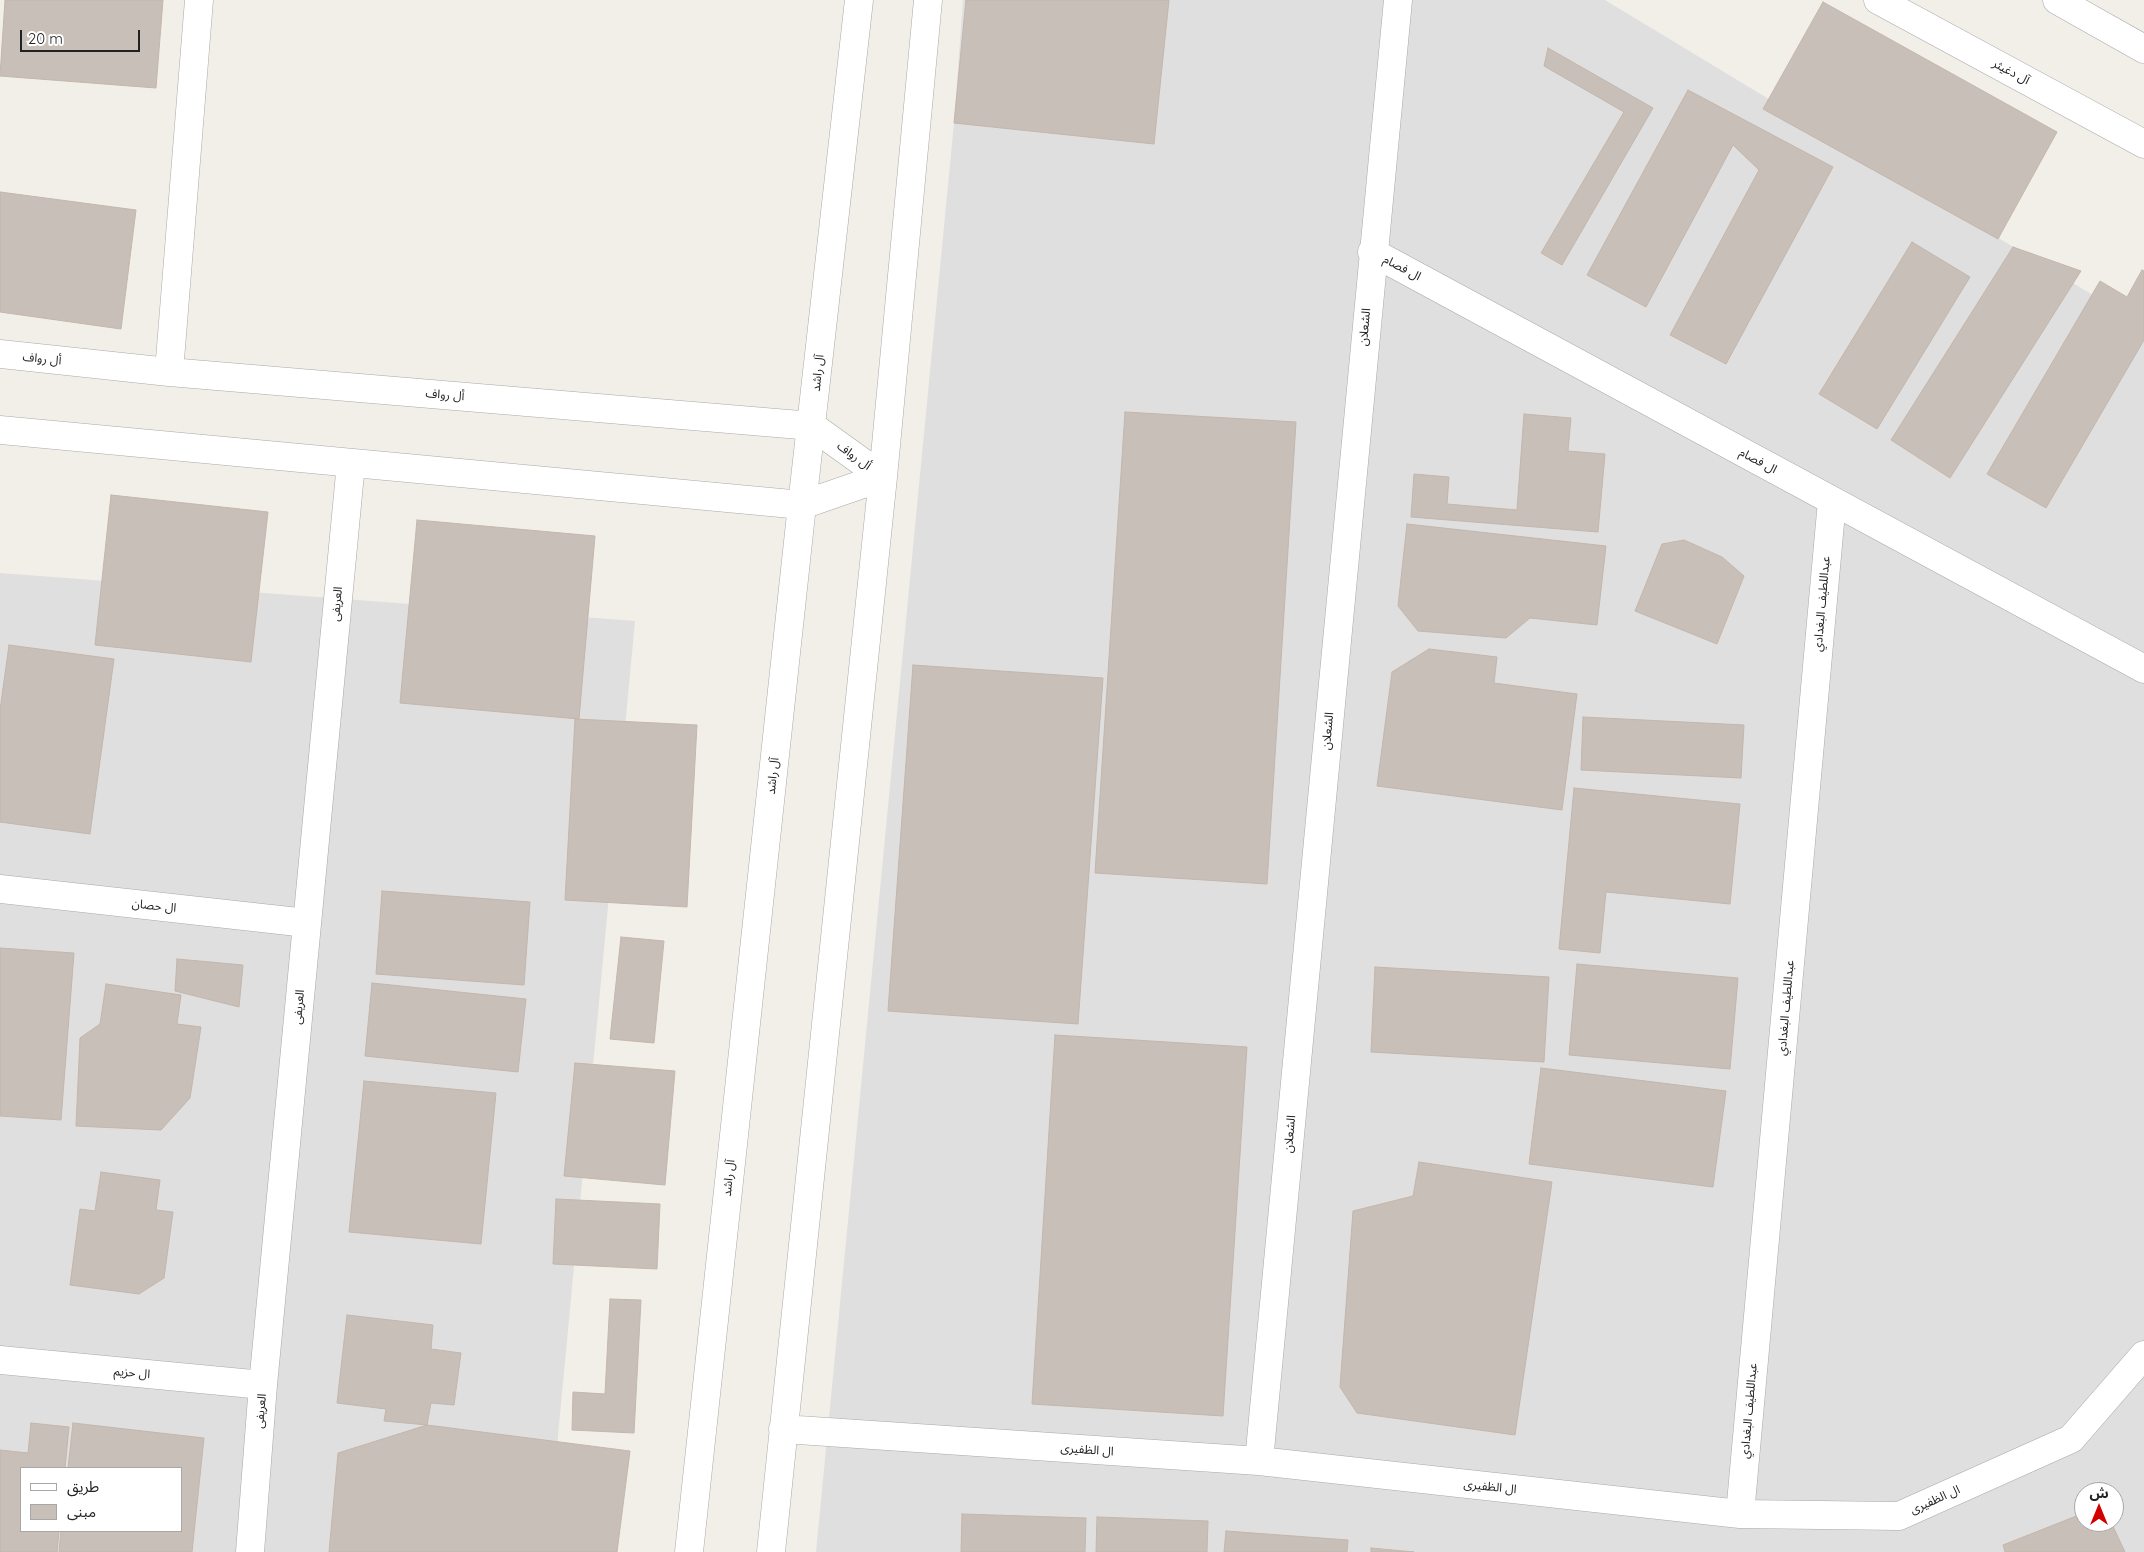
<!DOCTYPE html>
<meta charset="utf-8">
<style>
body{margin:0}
#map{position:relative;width:2144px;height:1552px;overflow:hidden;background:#f2efe9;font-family:Quicksand,"Noto Sans Arabic",sans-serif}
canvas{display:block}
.legend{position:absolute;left:20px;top:1467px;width:162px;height:65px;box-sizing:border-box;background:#fff;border:1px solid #a7a7a7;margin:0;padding:6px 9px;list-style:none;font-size:15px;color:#222}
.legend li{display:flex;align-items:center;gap:10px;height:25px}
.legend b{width:25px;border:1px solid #a7a7a7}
.north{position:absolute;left:2074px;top:1482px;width:50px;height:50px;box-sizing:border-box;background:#fff;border:1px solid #a7a7a7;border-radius:50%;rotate:0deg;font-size:14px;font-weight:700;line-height:20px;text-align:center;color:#222}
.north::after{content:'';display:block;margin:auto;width:18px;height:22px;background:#d40000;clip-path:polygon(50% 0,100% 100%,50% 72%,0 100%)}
.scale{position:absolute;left:20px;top:30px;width:120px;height:22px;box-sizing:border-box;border:2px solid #222;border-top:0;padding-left:6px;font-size:15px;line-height:18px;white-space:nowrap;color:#222;-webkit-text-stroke:4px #fff;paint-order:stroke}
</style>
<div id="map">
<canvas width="2144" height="1552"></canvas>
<ul class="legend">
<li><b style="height:6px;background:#fff"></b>طريق</li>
<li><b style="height:14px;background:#c7bfb8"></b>مبنى</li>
</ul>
<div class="north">ش</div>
<div class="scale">20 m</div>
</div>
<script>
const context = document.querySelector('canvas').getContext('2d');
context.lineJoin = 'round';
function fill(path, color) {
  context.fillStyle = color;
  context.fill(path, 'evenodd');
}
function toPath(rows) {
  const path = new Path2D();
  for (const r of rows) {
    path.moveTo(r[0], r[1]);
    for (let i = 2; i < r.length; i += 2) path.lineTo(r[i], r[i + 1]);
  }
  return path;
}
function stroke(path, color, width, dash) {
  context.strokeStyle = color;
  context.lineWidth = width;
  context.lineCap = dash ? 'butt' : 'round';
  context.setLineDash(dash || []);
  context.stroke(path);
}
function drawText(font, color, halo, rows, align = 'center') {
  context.font = font + ' Quicksand,"Noto Sans Arabic",sans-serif';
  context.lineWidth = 4;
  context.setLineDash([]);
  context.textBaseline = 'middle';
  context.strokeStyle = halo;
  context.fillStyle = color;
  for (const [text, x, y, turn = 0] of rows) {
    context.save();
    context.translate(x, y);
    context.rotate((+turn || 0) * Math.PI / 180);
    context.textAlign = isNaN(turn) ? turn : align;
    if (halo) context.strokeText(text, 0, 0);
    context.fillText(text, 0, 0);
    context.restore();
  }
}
fill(toPath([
 [963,0,1605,0,2144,326,2144,1552,816,1552,954,123],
 [2084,1492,2114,1492,2114,1522,2084,1522],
 [0,573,635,621,547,1552,0,1552],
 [21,1468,181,1468,181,1531,21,1531]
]), '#e0dfdf');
const building = toPath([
 [5,0,163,0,156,88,0,76,5,0],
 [966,0,1169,0,1154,144,954,123,966,0],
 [1823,2,2057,132,1998,239,1763,109,1823,2],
 [1548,48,1653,108,1562,265,1541,253,1624,112,1544,66,1548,48],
 [1688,90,1833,167,1726,364,1670,335,1759,170,1733,145,1646,307,1587,275,1688,90],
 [0,192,136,210,121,329,0,312,0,192],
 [1912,242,1970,277,1877,429,1819,394,1912,242],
 [2013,247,2081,271,1950,478,1891,440,2013,247],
 [2142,270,2144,271,2144,340,2046,508,1987,474,2100,281,2127,297,2142,270],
 [1125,412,1296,422,1267,884,1095,873,1125,412],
 [1524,414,1571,418,1568,451,1605,454,1598,532,1411,517,1414,474,1449,477,1447,504,1517,510,1524,414],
 [111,495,268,512,251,662,95,645,111,495],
 [417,520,595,536,579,719,400,703,417,520],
 [1407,524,1606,546,1597,625,1530,618,1506,638,1418,631,1398,606,1407,524],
 [1684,540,1722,557,1744,576,1717,644,1635,611,1662,544,1684,540],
 [9,645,114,659,90,834,0,822,0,710,9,645],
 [1429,649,1497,657,1494,683,1577,694,1562,810,1377,786,1392,672,1429,649],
 [913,665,1103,678,1078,1024,888,1011,913,665],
 [1583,717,1744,725,1741,778,1581,770,1583,717],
 [575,719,697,725,687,907,565,900,575,719],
 [1574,788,1740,804,1730,904,1606,892,1600,953,1559,949,1574,788],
 [382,891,530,902,524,985,376,974,382,891],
 [621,937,664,941,654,1043,610,1039,621,937],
 [0,948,74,953,61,1120,0,1116,0,948],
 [177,959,243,965,239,1007,175,991,177,959],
 [1577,964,1738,978,1730,1069,1569,1055,1577,964],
 [1375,967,1549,977,1544,1062,1371,1052,1375,967],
 [372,983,526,999,518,1072,365,1056,372,983],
 [106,984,181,995,177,1024,201,1027,190,1098,161,1130,76,1126,80,1038,100,1024,106,984],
 [1055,1035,1247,1047,1223,1416,1032,1404,1055,1035],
 [575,1063,675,1071,665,1185,564,1176,575,1063],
 [1541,1068,1726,1091,1713,1187,1529,1164,1541,1068],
 [364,1081,496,1093,481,1244,349,1232,364,1081],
 [1419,1162,1552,1182,1515,1435,1357,1413,1340,1387,1353,1211,1413,1196,1419,1162],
 [101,1172,160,1180,156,1210,173,1212,164,1278,139,1294,70,1285,80,1209,95,1211,101,1172],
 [556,1199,660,1204,657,1269,553,1264,556,1199],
 [610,1299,641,1300,634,1433,572,1430,573,1392,605,1394,610,1299],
 [347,1315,433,1325,431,1349,461,1353,454,1405,431,1403,427,1425,384,1421,386,1409,337,1403,347,1315],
 [31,1423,69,1427,65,1468,21,1468,21,1531,59,1531,57,1552,0,1552,0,1450,28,1453,31,1423],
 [73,1423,204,1438,192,1552,59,1552,61,1531,181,1531,181,1468,68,1468,73,1423],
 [427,1425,630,1451,617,1552,329,1552,338,1453,427,1425],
 [2084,1513,2084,1522,2111,1522,2125,1552,2005,1552,2003,1545,2084,1513],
 [962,1514,1086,1518,1085,1552,961,1552,962,1514],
 [1097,1517,1208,1521,1207,1552,1096,1552,1097,1517],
 [1226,1531,1348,1540,1347,1552,1224,1552,1226,1531],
 [1371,1548,1414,1552,1371,1552,1371,1548]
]);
fill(building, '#c7bfb8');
stroke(building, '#c4b6ab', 1);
const minor = toPath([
 [1878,0,2144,144],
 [2057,0,2144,49],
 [1372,252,2144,669],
 [0,354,169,372,812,426,883,477,802,505,0,430],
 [169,372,199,0],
 [0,889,307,923],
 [0,1360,263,1385],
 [783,1429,1259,1461,1740,1514,1899,1516,2071,1439,2144,1355],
 [1259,1461,1398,0],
 [1740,1514,1832,501],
 [250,1552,263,1385,351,463],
 [689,1552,802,505,859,0],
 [771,1552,883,477,928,0]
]);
stroke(minor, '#a9a9a9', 29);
stroke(minor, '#fff', 28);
drawText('12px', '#222', '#fff', [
 ["آل دغيثر",2011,72,28],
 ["ال فصام",1402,268,28],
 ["الشعلان",1365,327,-85],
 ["أل رواف",42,359,6],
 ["آل راشد",818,373,-84],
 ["أل رواف",445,395,5],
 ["أل رواف",854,456,36],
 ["ال فصام",1758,461,28],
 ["العريفى",337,604,-85],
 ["عبداللطيف البغدادي",1822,604,-85],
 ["الشعلان",1328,731,-85],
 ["آل راشد",773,776,-84],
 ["ال حصان",154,906,6],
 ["العريفى",299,1007,-85],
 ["عبداللطيف البغدادي",1786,1008,-85],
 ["الشعلان",1290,1134,-85],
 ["آل راشد",729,1178,-84],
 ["ال حزيم",132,1373,5],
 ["العريفى",261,1411,-85],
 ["عبداللطيف البغدادي",1749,1411,-85],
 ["ال الظفيرى",1087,1450,4],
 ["ال الظفيرى",1490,1487,6],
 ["ال الظفيرى",1935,1500,-24]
]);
</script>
